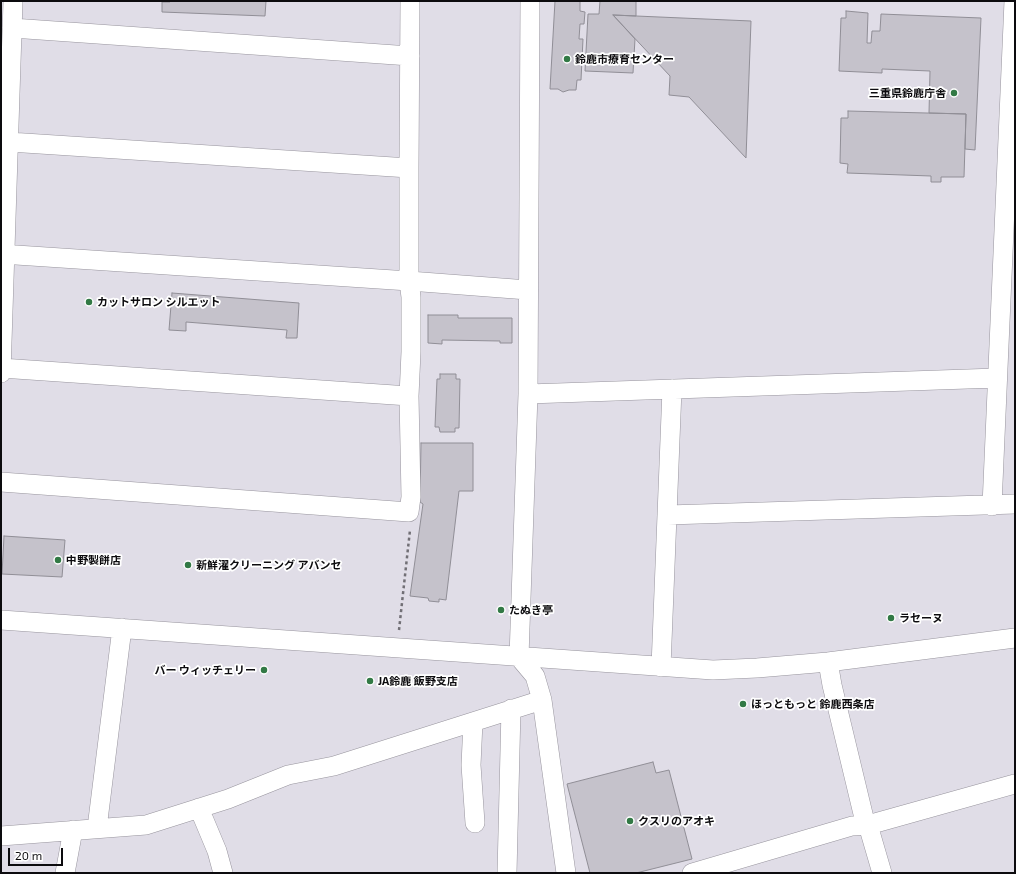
<!DOCTYPE html>
<meta charset="utf-8">
<style>
body{margin:0}
#map{position:relative;width:1016px;height:874px;overflow:hidden;background:#e0dde7;font-family:"Exo 2",sans-serif}
canvas{display:block}
.frame{position:absolute;inset:0;border:2px solid #0c0b0e;pointer-events:none}
.scale{position:absolute;left:8px;top:848px;width:55px;height:18px;box-sizing:border-box;border:2px solid #0c0b0e;border-top:0;padding-left:5px;font-size:12px;line-height:14px;white-space:nowrap;color:#0c0b0e;-webkit-text-stroke:3px #fff;paint-order:stroke}
</style>
<div id="map">
<canvas width="1016" height="874"></canvas>
<div class="frame"></div>
<div class="scale">20 m</div>
</div>
<script>
const context = document.querySelector('canvas').getContext('2d');
context.lineJoin = 'round';
function fill(path, color) {
  context.fillStyle = color;
  context.fill(path, 'evenodd');
}
function toPath(rows) {
  const path = new Path2D();
  for (const r of rows) {
    path.moveTo(r[0], r[1]);
    for (let i = 2; i < r.length; i += 2) path.lineTo(r[i], r[i + 1]);
  }
  return path;
}
function stroke(path, color, width, dash) {
  context.strokeStyle = color;
  context.lineWidth = width;
  context.lineCap = dash ? 'butt' : 'round';
  context.setLineDash(dash || []);
  context.stroke(path);
}
function drawText(font, color, halo, rows, align = 'center') {
  context.font = font + ' "Exo 2","Noto Sans JP",sans-serif';
  context.lineWidth = 3.5;
  context.setLineDash([]);
  context.textBaseline = 'middle';
  context.strokeStyle = halo;
  context.fillStyle = color;
  for (const [text, x, y, turn = 0] of rows) {
    context.save();
    context.translate(x, y);
    context.rotate((+turn || 0) * Math.PI / 180);
    context.textAlign = isNaN(turn) ? turn : align;
    if (halo) context.strokeText(text, 0, 0);
    context.fillText(text, 0, 0);
    context.restore();
  }
}
const building = toPath([
 [170,1,266,1,265,16,162,12,162,2,170,2,170,1],
 [555,1,580,1,580,11,585,12,584,24,580,24,579,39,583,39,581,80,577,80,576,90,569,90,563,92,558,89,550,89,555,1],
 [600,1,636,1,636,16,613,15,635,39,633,73,585,71,588,14,599,14,600,1],
 [846,11,868,13,867,43,871,43,872,31,880,31,881,14,981,18,975,150,965,149,966,114,929,113,930,71,882,69,882,73,839,71,841,18,846,18,846,11],
 [613,15,751,21,746,158,689,97,669,95,670,76,613,15],
 [848,111,966,114,964,177,941,177,941,182,931,182,931,176,847,173,848,164,840,163,841,118,848,118,848,111],
 [172,293,299,303,297,338,286,338,287,330,186,322,186,331,169,330,172,293],
 [428,315,458,315,458,318,512,318,512,343,500,343,500,341,442,340,442,344,428,343,428,315],
 [440,374,456,374,456,379,460,379,459,428,455,428,455,432,440,432,439,427,435,427,437,379,440,379,440,374],
 [421,443,473,443,473,491,459,491,446,600,439,599,439,602,429,601,428,598,410,596,423,504,420,502,421,443],
 [4,536,65,540,62,577,2,574,4,536],
 [653,762,656,773,669,770,692,859,636,873,590,873,567,784,653,762]
]);
fill(building, '#c5c2cb');
stroke(building, '#908e96', 1);
const minor = toPath([
 [530,1,528,394,519,657,535,676,542,700,566,873],
 [12,28,410,56],
 [9,142,409,168],
 [1,254,409,281,528,290],
 [1,368,409,396],
 [1,373,13,1],
 [528,394,997,378],
 [1,482,409,512,411,497,409,396,411,352,411,297,409,281,409,168,410,1],
 [992,506,1014,1],
 [668,515,1015,504],
 [1,620,713,670,757,668,828,662,1015,638],
 [828,662,832,685,864,818,868,825,882,873],
 [661,667,672,389],
 [473,722,471,765,475,823],
 [199,808,217,851,223,873],
 [97,828,122,628],
 [1,836,146,825,228,799,288,775,334,766,542,700],
 [65,873,73,830],
 [507,873,511,709],
 [692,873,852,826,868,825,1015,784]
]);
stroke(minor, '#97949d', 20);
stroke(toPath([
 [399,630,410,530]
]), '#716f75', 2.5, [3, 3]);
stroke(minor, '#fff', 19);
for (const [x, y, r, color] of [
 [567,59,4,"#327945"],
 [954,93,4,"#327945"],
 [89,302,4,"#327945"],
 [58,560,4,"#327945"],
 [188,565,4,"#327945"],
 [501,610,4,"#327945"],
 [891,618,4,"#327945"],
 [264,670,4,"#327945"],
 [370,681,4,"#327945"],
 [743,704,4,"#327945"],
 [630,821,4,"#327945"]
]) {
  const dot = new Path2D();
  dot.arc(x, y, r, 0, 2 * Math.PI);
  context.fillStyle = color;
  context.fill(dot);
  stroke(dot, '#fff', 1.5);
}
drawText('bold 11px', '#0c0b0e', '#fff', [
 ["鈴鹿市療育センター",575,59],
 ["三重県鈴鹿庁舎",946,93,"right"],
 ["カットサロン シルエット",97,302],
 ["中野製餅店",66,560],
 ["新鮮濯クリーニング アバンセ",196,565],
 ["たぬき亭",509,610],
 ["ラセーヌ",899,618],
 ["バー ウィッチェリー",256,670,"right"],
 ["JA鈴鹿 飯野支店",378,681],
 ["ほっともっと 鈴鹿西条店",751,704],
 ["クスリのアオキ",638,821]
], 'left');
</script>
